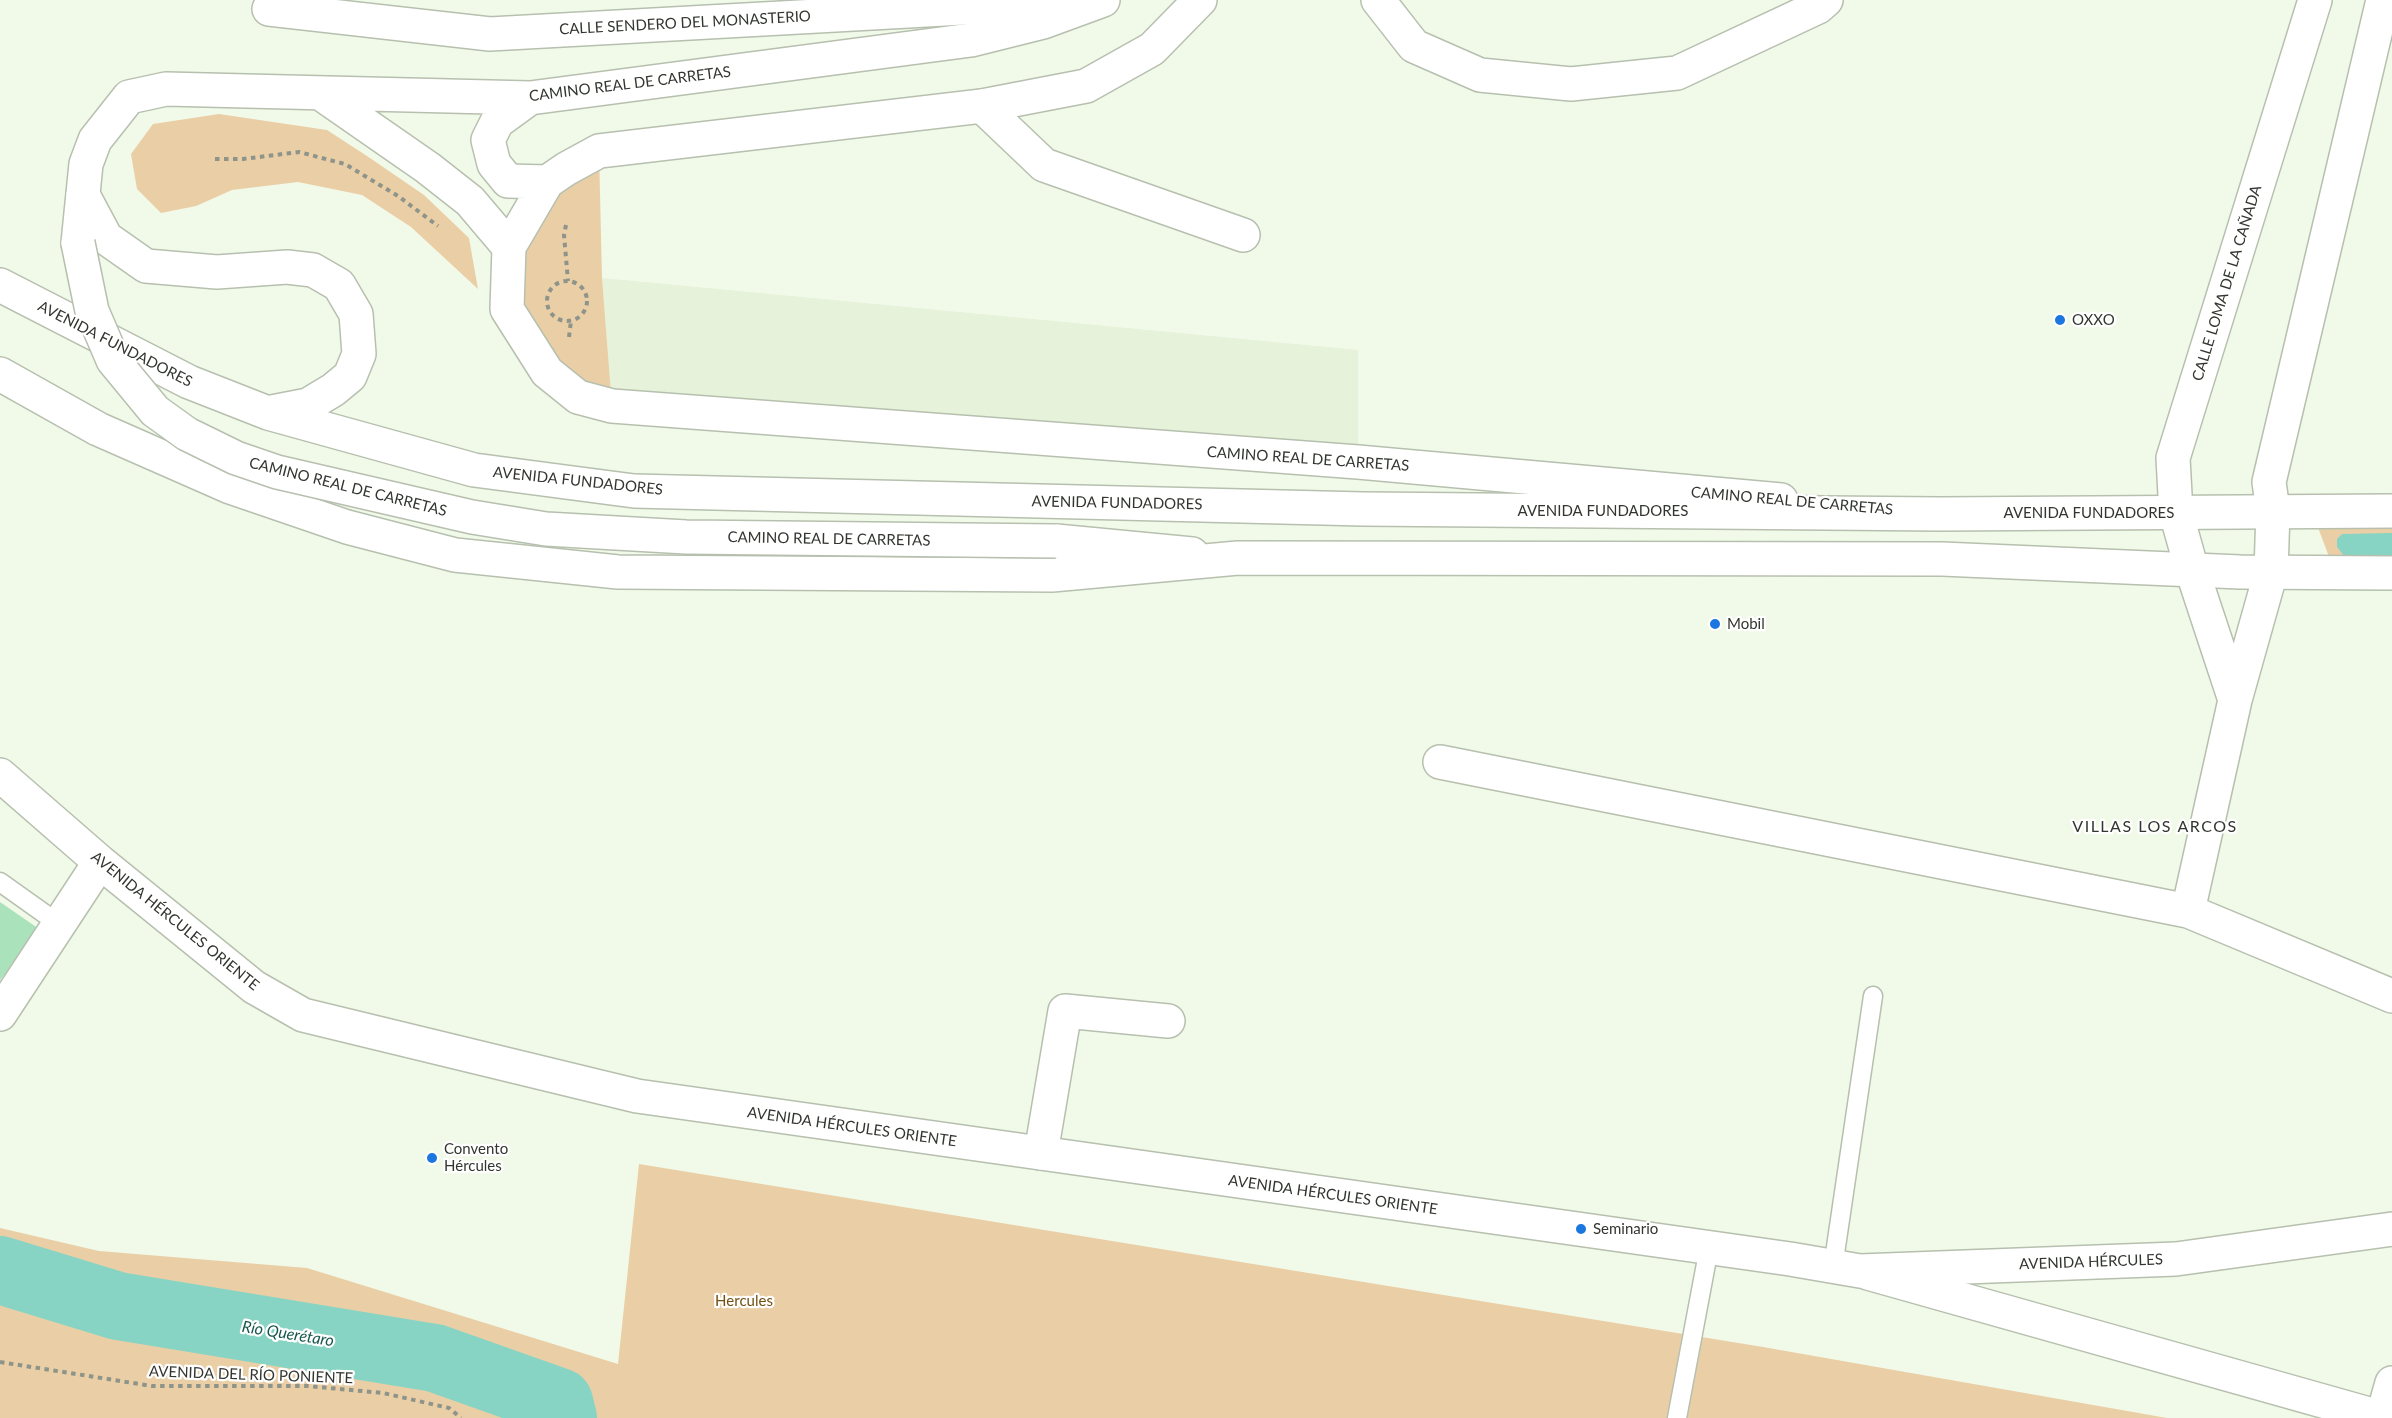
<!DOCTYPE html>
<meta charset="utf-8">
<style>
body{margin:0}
canvas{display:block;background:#f1f9e8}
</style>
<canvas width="2392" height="1418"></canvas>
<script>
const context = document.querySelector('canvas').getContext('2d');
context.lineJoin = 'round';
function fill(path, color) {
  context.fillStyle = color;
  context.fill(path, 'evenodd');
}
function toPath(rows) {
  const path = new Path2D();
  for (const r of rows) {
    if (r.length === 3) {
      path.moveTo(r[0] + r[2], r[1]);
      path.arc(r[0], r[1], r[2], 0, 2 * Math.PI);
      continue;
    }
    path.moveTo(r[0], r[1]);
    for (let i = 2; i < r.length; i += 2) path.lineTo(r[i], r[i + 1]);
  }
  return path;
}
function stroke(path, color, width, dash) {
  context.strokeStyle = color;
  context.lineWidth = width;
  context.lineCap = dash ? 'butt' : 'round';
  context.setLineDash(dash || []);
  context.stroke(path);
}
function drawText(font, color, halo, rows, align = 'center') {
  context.font = font + ' Lato,sans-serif';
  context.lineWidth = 4.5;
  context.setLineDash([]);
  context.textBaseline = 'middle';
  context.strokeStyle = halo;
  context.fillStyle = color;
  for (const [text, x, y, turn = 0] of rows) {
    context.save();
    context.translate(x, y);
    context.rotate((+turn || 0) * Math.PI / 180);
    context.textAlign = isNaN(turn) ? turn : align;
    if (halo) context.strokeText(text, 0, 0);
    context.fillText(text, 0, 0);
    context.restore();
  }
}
fill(toPath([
 [602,278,1358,350,1358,462,612,406]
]), '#e6f2d9');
fill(toPath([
 [219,114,327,130,370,158,424,195,469,238,478,289,411,227,362,195,298,182,232,190,196,206,161,213,137,189,131,154,153,124],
 [599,151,602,278,612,406,578,397,506,305,547,182],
 [2317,525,2392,526,2392,564,2331,562],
 [639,1164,1763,1347,2167,1418,0,1418,0,1228,99,1251,307,1268,618,1364]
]), '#eacfa6');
fill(toPath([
 [2392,533,2392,555,2344,556,2337,547,2337,539,2342,534]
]), '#88d4c4');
stroke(toPath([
 [0,1270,118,1306,435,1358,559,1402,563,1418]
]), '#88d4c4', 68);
fill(toPath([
 [0,902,42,931,0,980]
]), '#aae2bb');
const service = toPath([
 [0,882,59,924],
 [1833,1267,1873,996],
 [1677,1418,1709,1248]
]);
const minor = toPath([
 [1378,0,1414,46,1480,75,1571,84,1677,73,1818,7,1826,0],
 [269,9,490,34,1090,1],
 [982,106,1044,165,1243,235],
 [2192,570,2235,700],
 [1440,762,2188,911,2392,996],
 [2188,911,2235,700,2271,572],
 [1041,1153,1065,1011,1168,1021],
 [1868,1273,2383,1418,2392,1418]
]);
const tertiary = toPath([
 [1200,0,1152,49,1086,86,982,106,599,151,566,169,547,182,509,247,507,309,547,372,578,397,612,406,1358,462,1781,500],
 [320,93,428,168,470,201,509,247],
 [530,98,497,122,488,140,494,164,508,181,547,182],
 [78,243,86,164,95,140,129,97,166,89,530,98,971,40,1043,22,1103,0],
 [1056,541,1192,554],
 [2192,570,2176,513,2173,458,2315,0],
 [2271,572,2273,511,2269,482,2383,0],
 [0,775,100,862,254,987,303,1015,637,1096,1790,1259,1860,1271,2176,1259,2392,1229],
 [0,1014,100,862]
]);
const secondary = toPath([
 [83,195,106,238,146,266,217,272,287,267,313,270,339,285,356,314,359,354,350,376,333,390,308,405,272,412],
 [0,285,189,382,268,413,474,470,634,491,1363,509,1941,514,2392,511],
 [0,374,98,429,230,487,347,527,455,555,618,572,1052,575,1238,558,1942,559,2240,572,2392,573],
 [2382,1418,2392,1383]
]);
stroke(service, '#b7c0af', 21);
stroke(minor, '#b7c0af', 36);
stroke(tertiary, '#b7c0af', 36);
stroke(secondary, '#b7c0af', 36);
stroke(toPath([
 [215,159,243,159,299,152,345,164,398,196,438,226],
 [566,225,564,235,568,281],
 [567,301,20],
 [569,337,571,321],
 [0,1362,152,1386,308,1386,383,1393,449,1408,461,1418]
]), '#8e9489', 4, [4.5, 4.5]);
stroke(service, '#fff', 18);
stroke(minor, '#fff', 33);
stroke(tertiary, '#fff', 33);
stroke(secondary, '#fff', 33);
const tertiaryBridge = toPath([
 [78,243,92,311,113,360,155,411,187,434,236,458,277,472,472,517,546,529,686,537,1056,541]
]);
stroke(tertiaryBridge, '#b7c0af', 36, []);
stroke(tertiaryBridge, '#fff', 33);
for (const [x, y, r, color] of [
 [2060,320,6,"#1c76df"],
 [1715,624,6,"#1c76df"],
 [432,1158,6,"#1c76df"],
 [1581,1229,6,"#1c76df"]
]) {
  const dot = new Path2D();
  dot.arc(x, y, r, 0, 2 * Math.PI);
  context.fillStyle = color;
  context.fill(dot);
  stroke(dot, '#fff', 2);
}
drawText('15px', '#333630', '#fff', [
 ["CALLE SENDERO DEL MONASTERIO",685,23,-3],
 ["CAMINO REAL DE CARRETAS",630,84,-7],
 ["CALLE LOMA DE LA CAÑADA",2227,283,-73],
 ["AVENIDA FUNDADORES",115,344,27],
 ["CAMINO REAL DE CARRETAS",1308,459,4],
 ["AVENIDA FUNDADORES",578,481,6],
 ["CAMINO REAL DE CARRETAS",348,487,14],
 ["CAMINO REAL DE CARRETAS",1792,501,5],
 ["AVENIDA FUNDADORES",1117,503,1],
 ["AVENIDA FUNDADORES",1603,511],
 ["AVENIDA FUNDADORES",2089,513],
 ["CAMINO REAL DE CARRETAS",829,539,1],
 ["AVENIDA HÉRCULES ORIENTE",175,921,39],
 ["AVENIDA HÉRCULES ORIENTE",852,1127,8],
 ["AVENIDA HÉRCULES ORIENTE",1333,1195,8],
 ["AVENIDA HÉRCULES",2091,1262,-2],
 ["AVENIDA DEL RÍO PONIENTE",251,1375,2]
]);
drawText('15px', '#333630', '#fff', [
 ["OXXO",2072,320],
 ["Mobil",1727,624],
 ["Convento",444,1149],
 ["Hércules",444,1166],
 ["Seminario",1593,1229]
], 'left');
drawText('15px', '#715011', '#fff', [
 ["Hercules",744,1301]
]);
context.letterSpacing = '1.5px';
drawText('16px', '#333630', '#fff', [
 ["VILLAS LOS ARCOS",2155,827]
]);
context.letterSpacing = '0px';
drawText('italic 16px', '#18574d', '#fff', [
 ["Río Querétaro",288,1334,9]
]);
</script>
